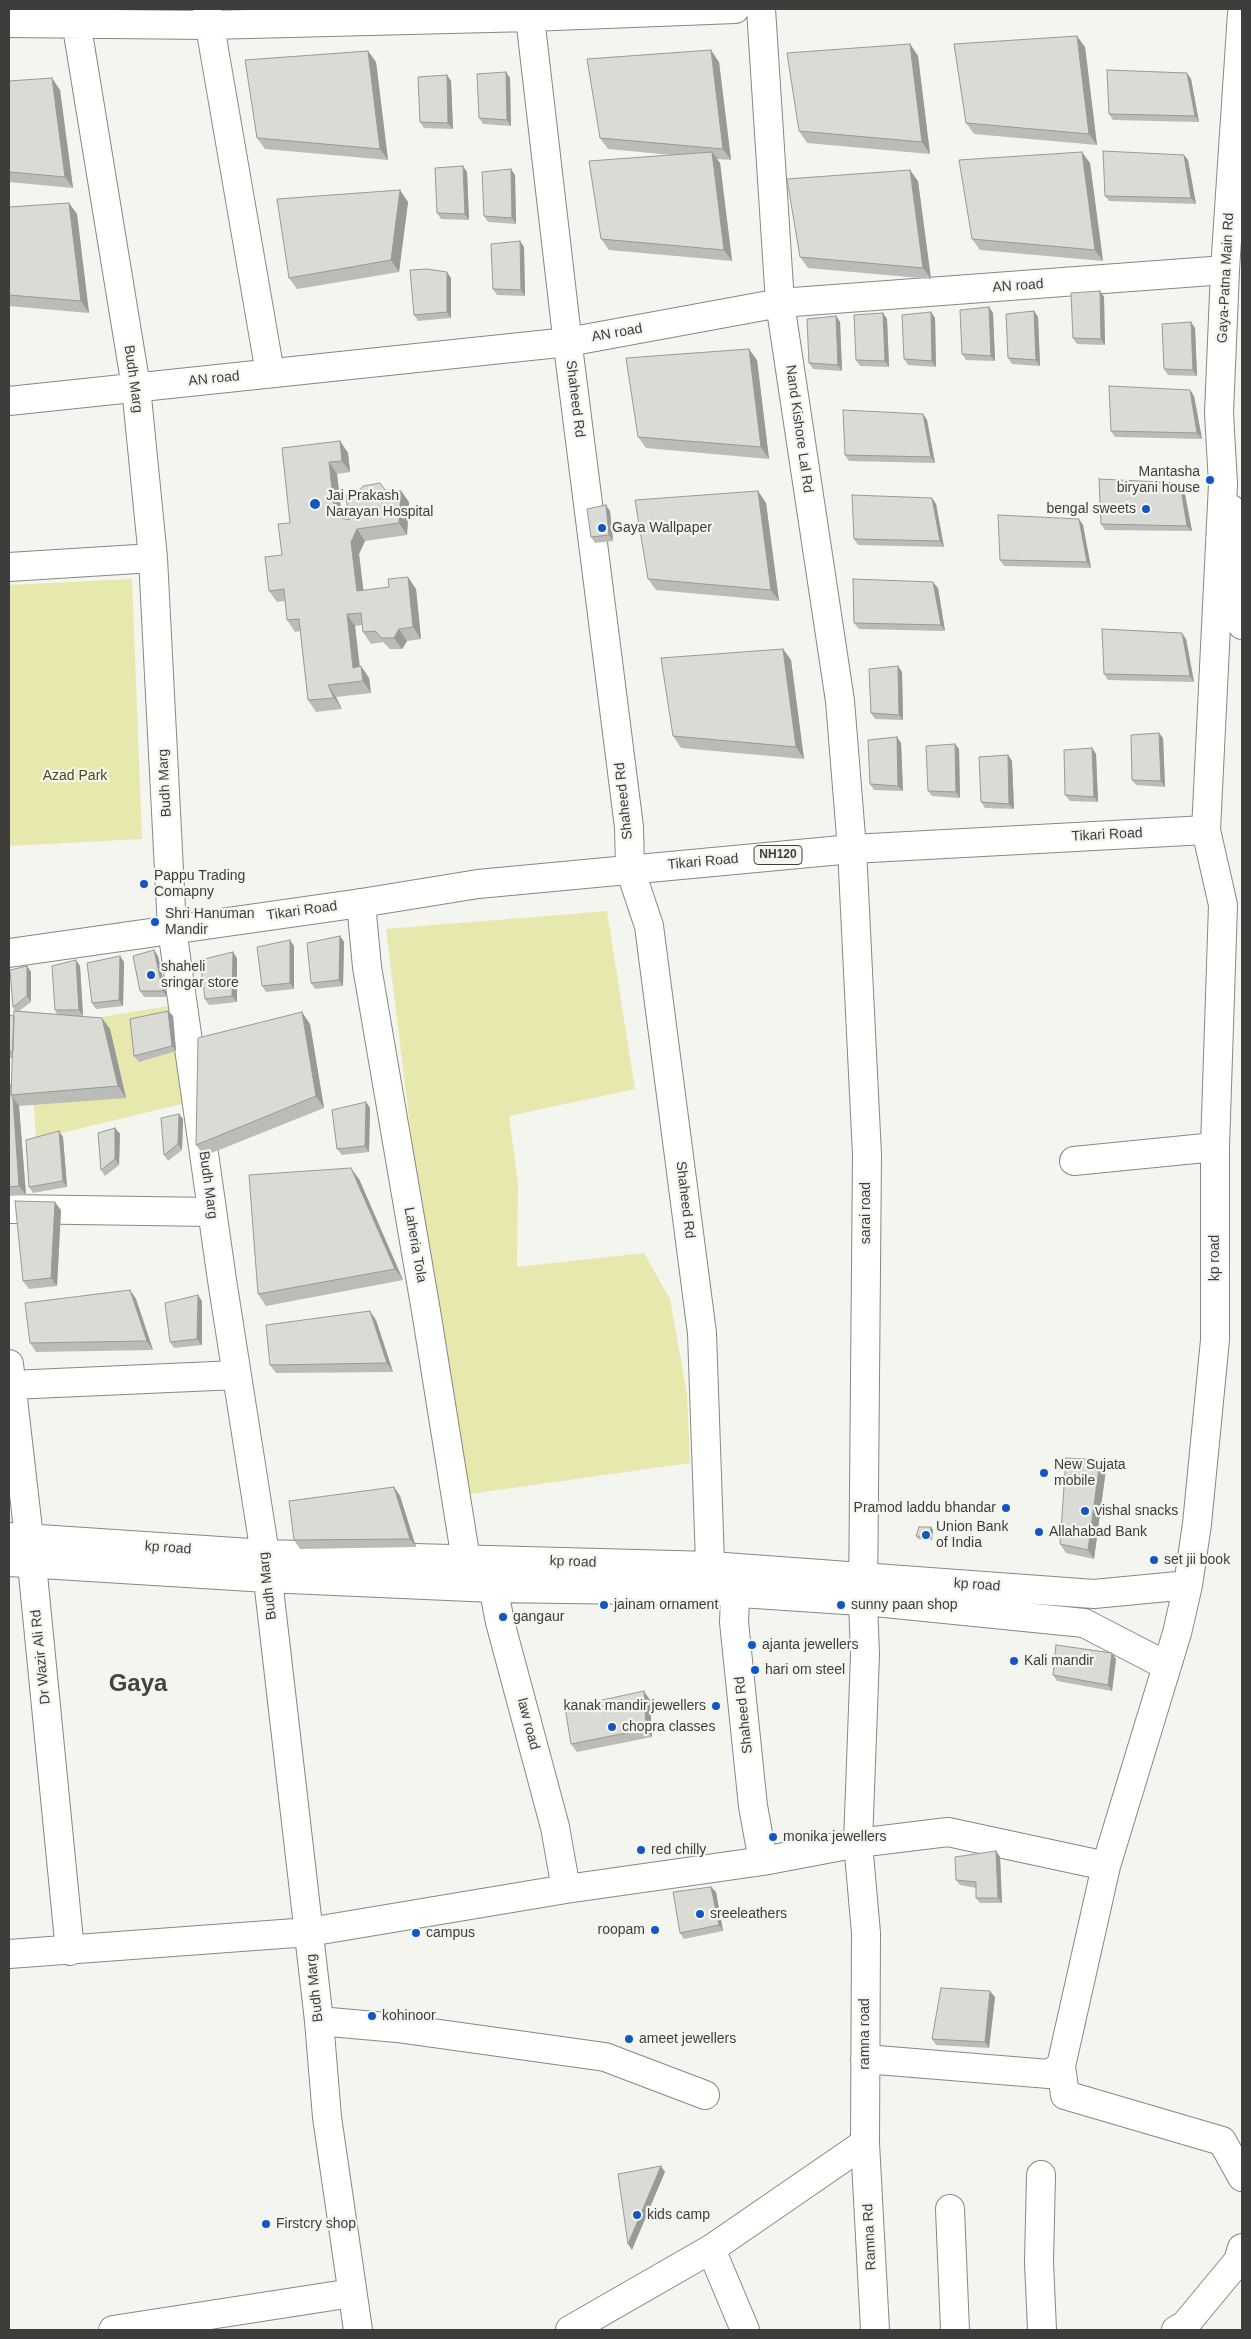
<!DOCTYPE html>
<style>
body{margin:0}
#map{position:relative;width:1251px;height:2339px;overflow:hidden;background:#f5f5f0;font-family:Arial,sans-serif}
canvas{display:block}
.frame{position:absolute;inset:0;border:10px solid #3d3d3b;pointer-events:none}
</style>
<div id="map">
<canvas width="1251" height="2339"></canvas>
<div class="frame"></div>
</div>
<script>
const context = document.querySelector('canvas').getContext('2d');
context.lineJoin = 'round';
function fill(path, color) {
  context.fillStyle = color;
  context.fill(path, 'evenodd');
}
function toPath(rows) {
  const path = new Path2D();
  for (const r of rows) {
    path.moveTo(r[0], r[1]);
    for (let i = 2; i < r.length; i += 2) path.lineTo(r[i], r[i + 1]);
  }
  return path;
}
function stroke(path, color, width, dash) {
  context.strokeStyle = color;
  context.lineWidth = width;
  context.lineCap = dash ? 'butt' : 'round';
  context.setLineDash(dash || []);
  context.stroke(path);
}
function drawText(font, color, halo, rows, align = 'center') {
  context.font = font + ' Arial,sans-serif';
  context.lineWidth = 4.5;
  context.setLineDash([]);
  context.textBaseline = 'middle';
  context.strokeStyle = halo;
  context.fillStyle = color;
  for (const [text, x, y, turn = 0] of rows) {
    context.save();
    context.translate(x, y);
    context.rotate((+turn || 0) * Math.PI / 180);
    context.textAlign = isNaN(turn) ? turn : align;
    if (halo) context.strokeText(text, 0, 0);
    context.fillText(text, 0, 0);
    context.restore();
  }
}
fill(toPath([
 [132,579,142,839,9,846,9,585],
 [607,911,635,1089,509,1116,518,1183,517,1267,644,1253,670,1299,687,1394,690,1463,455,1496,386,929],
 [174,1005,186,1103,36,1139,29,1029]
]), '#e7e8ae');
const minor = toPath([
 [74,9,136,387,153,558,172,929,222,1280,265,1554,319,2021,327,2117,358,2330],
 [207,9,270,373],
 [529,9,569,354,629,827,630,869,649,926,702,1333,711,1591],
 [9,23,209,25,530,17,735,9],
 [9,401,568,342,780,303,1225,270],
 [9,567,153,558],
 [361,903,367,967,426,1311,466,1560,467,1578],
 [1074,1161,1215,1147],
 [9,1209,212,1212],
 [9,1364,32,1564,70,1951],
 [11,1385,237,1375],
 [9,1537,265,1554,711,1566,1094,1594,1188,1585],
 [9,1562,267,1578,493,1588,711,1591,875,1602,1084,1623,1167,1666],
 [490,1571,500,1622,555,1827,566,1889],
 [736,1576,734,1622,753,1806,763,1861],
 [1106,1866,1061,2066,1065,2095,1222,2141,1242,2177],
 [9,1954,309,1932,566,1889,763,1861,858,1843,948,1832,1106,1866,1177,1633,1188,1585,1197,1524,1215,1340,1215,1147,1223,905,1206,830],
 [319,2021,397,2028,605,2057,705,2095],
 [865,2059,1049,2074,1061,2066],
 [865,2143,875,2330],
 [1041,2175,1039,2262,1042,2330],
 [950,2209,955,2330],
 [711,2249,745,2330],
 [113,2330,352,2293],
 [570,2330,711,2249,865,2143,866,1933,858,1843,865,1655,863,1601,867,1155,852,849,840,701,780,303,761,9],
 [1176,2330,1185,2325,1238,2261,1242,2248]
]);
const major = toPath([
 [1223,484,1219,413,1225,270,1242,13]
]);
const highway = toPath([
 [1231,509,1237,525,1241,560,1242,625],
 [9,953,361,903,478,884,852,849,1206,830,1223,484]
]);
stroke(minor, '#878783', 30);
stroke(major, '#878783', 30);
stroke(highway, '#878783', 30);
stroke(minor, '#fff', 28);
stroke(major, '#fff', 28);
stroke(highway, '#fff', 28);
fill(toPath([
 [910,44,918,56,930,154,807,143,799,131],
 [1085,47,1097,145,974,134,966,123],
 [368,51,376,62,388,160,265,149,257,138],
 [719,62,731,160,717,159,720,163,732,261,609,250,601,239,672,155,608,149,600,138],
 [506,72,510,78,511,126,483,124,479,118],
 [1187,73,1191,79,1199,122,1113,120,1109,114],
 [447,75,451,81,453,129,424,128,420,122],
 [9,81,60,90,73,188,9,182],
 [1184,155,1188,160,1196,204,1109,201,1105,196],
 [1090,163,1103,261,980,250,972,239],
 [467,172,469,220,441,219,437,213],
 [515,175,516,224,488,222,484,216],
 [918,181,931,279,808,268,800,257],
 [408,202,399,272,297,289,289,278],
 [9,207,77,214,89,313,9,306],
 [524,247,525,296,497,295,493,289],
 [451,278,451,318,418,321,414,315],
 [1100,291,1104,297,1105,345,1077,344,1073,338],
 [989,307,993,313,995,361,966,360,962,354],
 [1034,311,1038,317,1040,366,1012,364,1008,358],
 [931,312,935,318,936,367,908,365,904,359],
 [883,313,887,319,889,367,860,366,856,360],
 [836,316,840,322,842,371,813,369,809,363],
 [1195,328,1197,376,1168,375,1164,369],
 [757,360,769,459,646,448,638,437],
 [1190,390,1194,396,1202,439,1115,437,1111,431],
 [923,414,927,420,935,463,849,461,845,455],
 [340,441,348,453,350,472,337,474,342,518,349,520,355,495,385,490,401,491,409,502,407,535,365,541,359,554,363,591,416,589,421,639,407,641,402,649,390,649,383,642,371,644,363,632,362,625,355,626,360,667,361,666,369,678,371,693,336,697,342,709,316,712,308,700,300,631,295,632,287,620,285,601,277,602,269,591,282,555,290,523],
 [1184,489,1192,531,1105,530,1101,524],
 [758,491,766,503,779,601,656,590,648,579],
 [932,498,936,504,944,547,858,545,854,539],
 [610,511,613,541,595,543,591,537],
 [1079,519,1083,525,1091,568,1004,566,1000,560],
 [938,588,945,631,859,629,854,623],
 [1186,639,1194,682,1108,680,1104,674],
 [783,649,791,660,804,759,681,748,673,736],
 [898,666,902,672,903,720,875,719,871,713],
 [897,737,901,743,903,791,874,790,870,784],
 [1163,738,1165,787,1136,785,1132,780],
 [1092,748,1096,754,1098,802,1070,801,1065,795],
 [959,749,960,798,932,796,928,791],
 [1008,755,1012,761,1014,809,985,808,981,802],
 [340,936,344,942,343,986,315,989,311,983],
 [294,946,294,989,266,992,262,986],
 [158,956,167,997,144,997,140,991],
 [237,958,237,1002,209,1005,205,999],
 [124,962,123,1006,96,1009,92,1003],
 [27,966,31,972,31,1002,19,1011,57,1014,55,1010,80,966,83,1016,110,1029,126,1098,19,1106,26,1195,9,1196,9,1085,11,1085,13,1058,9,1058,9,1015,14,1016,15,1011,13,1007],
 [168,1011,173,1016,176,1051,139,1062,134,1056],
 [310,1024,324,1108,204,1156,196,1145],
 [366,1102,370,1108,369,1152,342,1155,337,1149],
 [179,1114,183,1119,182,1150,168,1161,164,1155],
 [115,1128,120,1134,119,1165,105,1176,101,1170],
 [63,1137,67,1187,33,1193,29,1187],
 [359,1179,403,1280,266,1306,258,1294],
 [61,1210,57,1286,29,1289,23,1281],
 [130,1290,136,1299,153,1350,36,1352,30,1343],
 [202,1301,202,1345,174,1348,170,1342],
 [376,1320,393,1372,276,1373,270,1365],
 [1100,1460,1106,1469,1094,1559,1066,1553,1060,1544],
 [394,1487,400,1496,416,1547,300,1549,294,1540],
 [931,1527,933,1530,932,1540,918,1539,916,1536],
 [1112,1653,1116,1659,1112,1691,1057,1681,1053,1675],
 [650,1700,652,1737,577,1752,571,1744],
 [996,1851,1000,1857,1002,1903,980,1903,976,1898,976,1888,960,1885,956,1880],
 [711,1887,716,1892,723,1931,684,1939,680,1933],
 [995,1997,989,2048,936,2045,932,2039]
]), '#bbbcb7');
fill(toPath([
 [1077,36,1085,47,1097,145,1089,134],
 [910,44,918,56,930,154,922,142],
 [711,50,719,62,731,160,723,149],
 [368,51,376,62,388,160,380,149],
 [506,72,510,78,511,126,507,120],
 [1187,73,1191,79,1199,122,1195,116],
 [447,75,451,81,453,129,448,123],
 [52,78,60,90,73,188,65,177],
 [712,152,720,163,732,261,724,250],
 [1082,152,1090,163,1103,261,1095,250],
 [1184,155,1188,160,1196,204,1191,198],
 [463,166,467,172,469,220,465,214],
 [511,169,515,175,516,224,512,218],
 [910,170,918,181,931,279,923,268],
 [400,190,408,202,399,272,391,260],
 [69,203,77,214,89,313,81,301],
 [520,241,524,247,525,296,521,290],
 [447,272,451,278,451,318,447,312],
 [1100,291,1104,297,1105,345,1101,339],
 [989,307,993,313,995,361,991,356],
 [1034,311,1038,317,1040,366,1036,360],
 [931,312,935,318,936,367,932,361],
 [883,313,887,319,889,367,885,361],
 [836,316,840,322,842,371,838,365],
 [1191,322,1195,328,1197,376,1193,370],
 [749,349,757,360,769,459,761,447],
 [1190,390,1194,396,1202,439,1197,433],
 [923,414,927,420,935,463,931,457],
 [340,441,348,453,350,472,342,461],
 [329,462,337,474,343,527,335,516],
 [1180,483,1184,489,1192,531,1187,526],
 [401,491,409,502,407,535,399,523],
 [758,491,766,503,779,601,771,590],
 [932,498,936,504,944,547,940,541],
 [606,505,610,511,613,541,609,535],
 [1079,519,1083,525,1091,568,1087,562],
 [357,529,365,541,359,554,365,603,357,591,351,542],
 [408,577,416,589,421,639,413,627],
 [933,582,938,588,945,631,941,625],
 [347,614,355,626,361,679,353,668],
 [399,629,407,641,402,649,394,638],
 [1182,633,1186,639,1194,682,1190,676],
 [783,649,791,660,804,759,796,747],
 [361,666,369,678,371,693,363,681],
 [898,666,902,672,903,720,899,715],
 [328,685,336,697,342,709,334,698],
 [1159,733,1163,738,1165,787,1161,781],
 [897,737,901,743,903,791,898,786],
 [955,744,959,749,960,798,956,792],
 [1092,748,1096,754,1098,802,1094,797],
 [1008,755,1012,761,1014,809,1009,804],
 [340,936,344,942,343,986,339,980],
 [290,940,294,946,294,989,290,983],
 [154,950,158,956,167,997,163,991],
 [233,952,237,958,237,1002,232,996],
 [120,956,124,962,123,1006,119,1000],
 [76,960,80,966,83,1016,79,1010],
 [27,966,31,972,31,1002,27,996],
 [168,1011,173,1016,176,1051,172,1046],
 [302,1012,310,1024,324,1108,316,1096],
 [102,1018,110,1029,126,1098,118,1086],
 [13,1098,19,1106,26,1195,19,1186],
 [366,1102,370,1108,369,1152,365,1146],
 [179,1114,183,1119,182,1150,178,1144],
 [115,1128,120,1134,119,1165,115,1159],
 [59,1131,63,1137,67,1187,63,1181],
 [351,1168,359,1179,403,1280,395,1269],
 [55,1202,61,1210,57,1286,51,1278],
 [130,1290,136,1299,153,1350,147,1341],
 [198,1295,202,1301,202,1345,197,1339],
 [370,1311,376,1320,393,1372,387,1363],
 [1100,1460,1106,1469,1094,1559,1088,1550],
 [394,1487,400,1496,416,1547,410,1539],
 [931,1527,933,1530,932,1540,930,1537],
 [1112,1653,1116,1659,1112,1691,1108,1685],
 [644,1691,650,1700,652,1737,646,1729],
 [996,1851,1000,1857,1002,1903,998,1898],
 [711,1887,716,1892,723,1931,719,1925],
 [990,1991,995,1997,989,2048,985,2042],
 [661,2166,665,2172,632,2250,628,2244]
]), '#999995');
const building = toPath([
 [1077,36,1089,134,966,123,954,44,1077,36],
 [910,44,922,142,799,131,787,53,910,44],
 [711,50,723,149,600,138,587,59,711,50],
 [368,51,380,149,257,138,245,60,368,51],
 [1107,70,1187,73,1195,116,1109,114,1107,70],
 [506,72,507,120,479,118,477,74,506,72],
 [447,75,448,123,420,122,418,77,447,75],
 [52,78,65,177,9,172,9,81,52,78],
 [1103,151,1184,155,1191,198,1105,196,1103,151],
 [712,152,724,250,601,239,589,161,712,152],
 [1082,152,1095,250,972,239,959,160,1082,152],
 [463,166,465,214,437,213,435,168,463,166],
 [511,169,512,218,484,216,482,172,511,169],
 [910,170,923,268,800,257,787,179,910,170],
 [400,190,391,260,289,278,277,199,400,190],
 [69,203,81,301,9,295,9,207,69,203],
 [520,241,521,290,493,289,491,244,520,241],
 [427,269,447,272,447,312,414,315,410,270,427,269],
 [1100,291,1101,339,1073,338,1071,293,1100,291],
 [989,307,991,356,962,354,960,310,989,307],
 [1034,311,1036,360,1008,358,1006,314,1034,311],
 [931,312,932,361,904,359,902,315,931,312],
 [883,313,885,361,856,360,854,315,883,313],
 [836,316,838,365,809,363,807,319,836,316],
 [1191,322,1193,370,1164,369,1162,324,1191,322],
 [749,349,761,447,638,437,626,358,749,349],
 [1109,386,1190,390,1197,433,1111,431,1109,386],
 [843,410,923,414,931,457,845,455,843,410],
 [340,441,342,461,329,462,335,516,349,520,346,495,355,495,363,486,380,483,385,490,401,491,399,523,357,529,351,542,357,591,389,587,388,579,408,577,413,627,399,629,394,638,382,638,375,631,363,632,361,613,347,614,353,668,361,666,363,681,328,685,334,698,308,700,299,619,287,620,284,589,269,591,265,557,282,555,278,524,290,523,282,448,340,441],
 [1099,479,1180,483,1187,526,1101,524,1099,479],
 [758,491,771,590,648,579,635,500,758,491],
 [852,495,932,498,940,541,854,539,852,495],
 [606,505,609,535,591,537,587,509,606,505],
 [998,515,1079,519,1087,562,1000,560,998,515],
 [853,579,933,582,941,625,854,623,853,579],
 [1102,629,1182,633,1190,676,1104,674,1102,629],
 [783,649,796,747,673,736,661,658,783,649],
 [898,666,899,715,871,713,869,669,898,666],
 [1159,733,1161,781,1132,780,1131,735,1159,733],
 [897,737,898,786,870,784,868,740,897,737],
 [955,744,956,792,928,791,926,746,955,744],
 [1092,748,1094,797,1065,795,1064,750,1092,748],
 [1008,755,1009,804,981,802,979,757,1008,755],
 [340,936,339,980,311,983,307,943,340,936],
 [290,940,290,983,262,986,257,947,290,940],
 [154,950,163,991,140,991,133,956,154,950],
 [233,952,232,996,205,999,200,960,233,952],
 [120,956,119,1000,92,1003,87,963,120,956],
 [76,960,79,1010,55,1010,52,966,76,960],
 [27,966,27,996,13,1007,10,970,27,966],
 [14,1011,102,1018,118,1086,11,1095,14,1011],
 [168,1011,172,1046,134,1056,130,1019,168,1011],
 [302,1012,316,1096,196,1145,198,1038,302,1012],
 [9,1015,14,1016,13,1051,9,1052,9,1015],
 [9,1085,11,1085,11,1095,13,1098,19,1186,9,1187,9,1085],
 [366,1102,365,1146,337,1149,332,1110,366,1102],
 [179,1114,178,1144,164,1155,161,1118,179,1114],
 [115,1128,115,1159,101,1170,98,1133,115,1128],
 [59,1131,63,1181,29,1187,26,1140,59,1131],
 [351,1168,395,1269,258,1294,249,1175,351,1168],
 [15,1201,55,1202,51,1278,23,1281,15,1201],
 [130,1290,147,1341,30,1343,25,1303,130,1290],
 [198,1295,197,1339,170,1342,165,1303,198,1295],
 [370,1311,387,1363,270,1365,266,1325,370,1311],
 [1066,1458,1100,1460,1088,1550,1060,1544,1066,1458],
 [394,1487,410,1539,294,1540,289,1501,394,1487],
 [919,1527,931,1527,930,1537,916,1536,919,1527],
 [1056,1645,1112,1653,1108,1685,1053,1675,1056,1645],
 [644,1691,646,1729,571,1744,565,1708,644,1691],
 [996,1851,998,1898,976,1898,976,1882,956,1880,955,1857,996,1851],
 [711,1887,719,1925,680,1933,673,1892,711,1887],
 [941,1988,990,1991,985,2042,932,2039,941,1988],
 [661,2166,628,2244,618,2174,661,2166]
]);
fill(building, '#dadbd5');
stroke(building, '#999995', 1);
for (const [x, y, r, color] of [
 [1210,480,5,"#1257c2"],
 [315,504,6,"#1257c2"],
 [1146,509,5,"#1257c2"],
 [602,528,5,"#1257c2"],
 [144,884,5,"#1257c2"],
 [155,922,5,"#1257c2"],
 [151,975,5,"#1257c2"],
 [1044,1473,5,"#1257c2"],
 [1006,1508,5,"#1257c2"],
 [1085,1511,5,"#1257c2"],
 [1039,1532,5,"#1257c2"],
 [926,1535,5,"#1257c2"],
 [1154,1560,5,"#1257c2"],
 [604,1605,5,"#1257c2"],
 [841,1605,5,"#1257c2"],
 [503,1617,5,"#1257c2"],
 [752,1645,5,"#1257c2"],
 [1014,1661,5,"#1257c2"],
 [755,1670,5,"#1257c2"],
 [716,1706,5,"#1257c2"],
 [612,1727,5,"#1257c2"],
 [773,1837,5,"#1257c2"],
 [641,1850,5,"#1257c2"],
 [700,1914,5,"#1257c2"],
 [655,1930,5,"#1257c2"],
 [416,1933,5,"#1257c2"],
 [372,2016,5,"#1257c2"],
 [629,2039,5,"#1257c2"],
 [637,2215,5,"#1257c2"],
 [266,2224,5,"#1257c2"]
]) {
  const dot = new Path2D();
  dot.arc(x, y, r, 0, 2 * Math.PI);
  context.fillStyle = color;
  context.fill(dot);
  stroke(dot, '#f5f5f0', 2);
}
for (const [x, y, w] of [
 [778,855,48]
]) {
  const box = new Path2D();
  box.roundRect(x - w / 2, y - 9.5, w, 19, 4);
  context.fillStyle = '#f5f5f0';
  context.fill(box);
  stroke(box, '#3d3d3b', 1);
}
drawText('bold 12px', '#3d3d3b', null, [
 ["NH120",778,855]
]);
drawText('14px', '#3d3d3b', '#f5f5f0', [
 ["Gaya-Patna Main Rd",1226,278,-87],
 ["AN road",1018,286,-4],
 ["AN road",617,333,-10],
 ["Budh Marg",133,379,82],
 ["AN road",214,379,-6],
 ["Shaheed Rd",575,399,83],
 ["Nand Kishore Lal Rd",799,429,82],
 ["Budh Marg",165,783,-93],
 ["Shaheed Rd",624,801,-96],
 ["Tikari Road",1107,835,-3],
 ["Tikari Road",703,862,-5],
 ["Tikari Road",302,911,-8],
 ["Budh Marg",208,1185,82],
 ["Shaheed Rd",685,1200,83],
 ["sarai road",866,1213,-90],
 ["Laheria Tola",415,1245,80],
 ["kp road",1215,1258,-90],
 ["kp road",168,1548,4],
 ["kp road",573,1562,2],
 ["kp road",977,1585,4],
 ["Budh Marg",268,1586,-97],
 ["Dr Wazir Ali Rd",41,1657,-96],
 ["Shaheed Rd",744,1715,-96],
 ["law road",528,1724,75],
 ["Budh Marg",315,1988,-96],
 ["ramna road",865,2034,-90],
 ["Ramna Rd",870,2237,-93]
]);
drawText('14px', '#3d3d3b', '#f5f5f0', [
 ["Mantasha",1200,472,"right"],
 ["biryani house",1200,488,"right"],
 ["Jai Prakash",326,496],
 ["Narayan Hospital",326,512],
 ["bengal sweets",1136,509,"right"],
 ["Gaya Wallpaper",612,528],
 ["Pappu Trading",154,876],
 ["Comapny",154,892],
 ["Shri Hanuman",165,914],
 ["Mandir",165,930],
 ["shaheli",161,967],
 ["sringar store",161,983],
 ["New Sujata",1054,1465],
 ["mobile",1054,1481],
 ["Pramod laddu bhandar",996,1508,"right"],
 ["vishal snacks",1095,1511],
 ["Union Bank",936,1527],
 ["of India",936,1543],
 ["Allahabad Bank",1049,1532],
 ["set jii book",1164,1560],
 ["jainam ornament",614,1605],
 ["sunny paan shop",851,1605],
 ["gangaur",513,1617],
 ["ajanta jewellers",762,1645],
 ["Kali mandir",1024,1661],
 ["hari om steel",765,1670],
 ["kanak mandir jewellers",706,1706,"right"],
 ["chopra classes",622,1727],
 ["monika jewellers",783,1837],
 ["red chilly",651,1850],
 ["sreeleathers",710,1914],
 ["roopam",645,1930,"right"],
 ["campus",426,1933],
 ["kohinoor",382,2016],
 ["ameet jewellers",639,2039],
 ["kids camp",647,2215],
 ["Firstcry shop",276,2224]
], 'left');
drawText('14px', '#4b4a13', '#f5f5f0', [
 ["Azad Park",75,776]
]);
drawText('bold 24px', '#43443f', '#f5f5f0', [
 ["Gaya",138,1684]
]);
</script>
